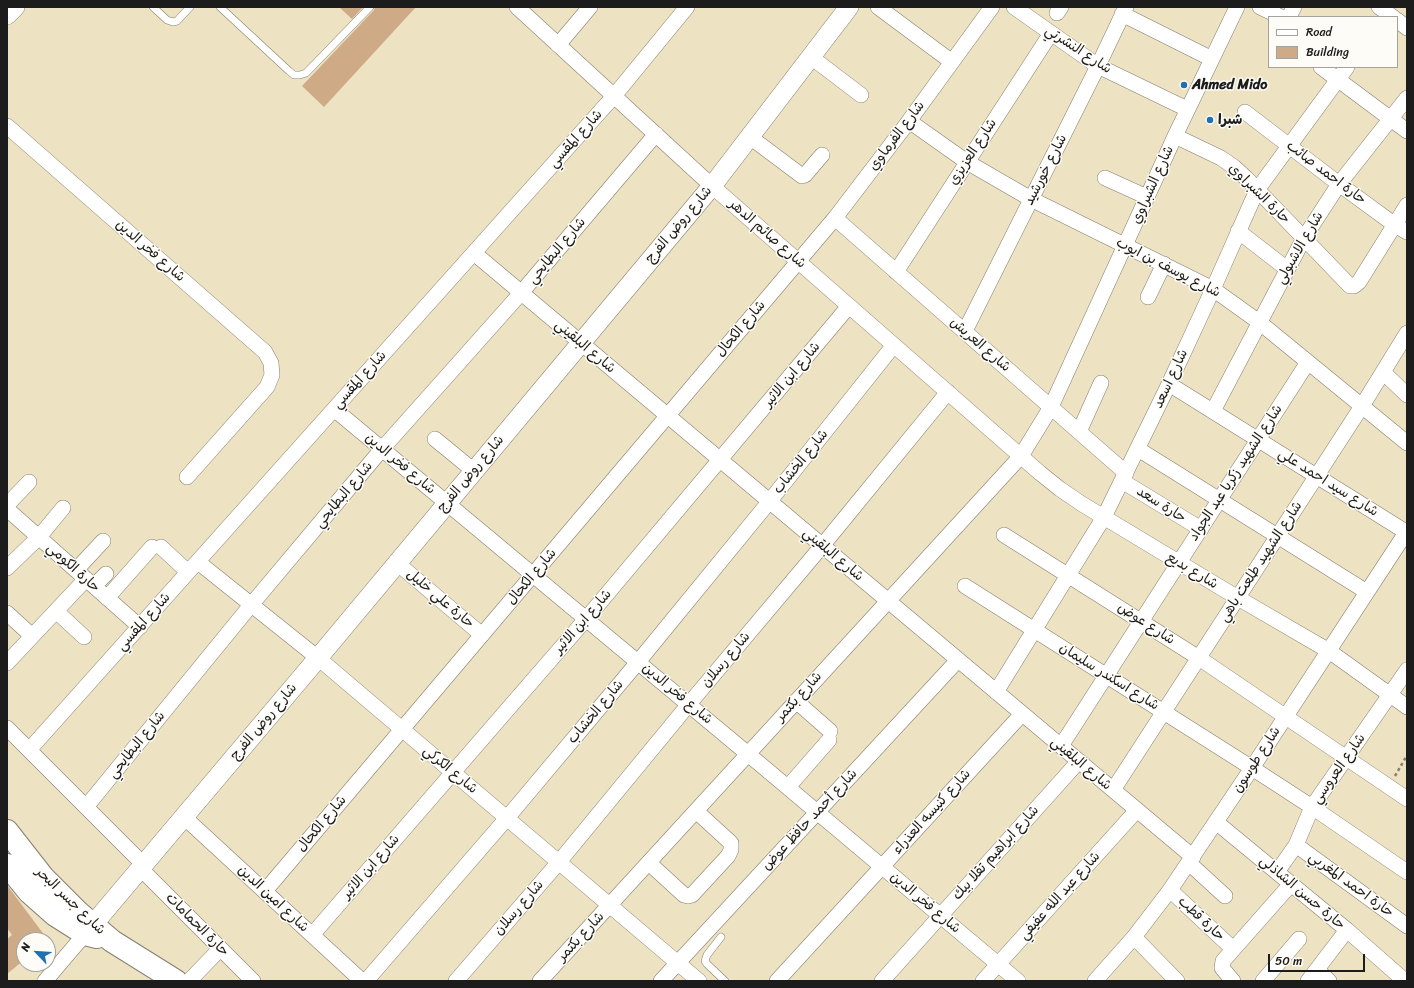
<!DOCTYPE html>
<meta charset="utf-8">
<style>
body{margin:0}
#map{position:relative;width:1414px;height:988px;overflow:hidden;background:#ede2c2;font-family:Sriracha,sans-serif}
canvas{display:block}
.frame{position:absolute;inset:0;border:8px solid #1c1c1c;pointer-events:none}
.legend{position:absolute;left:1268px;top:16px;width:130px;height:52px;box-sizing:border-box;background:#fdfcf7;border:1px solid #a3a29f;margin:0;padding:5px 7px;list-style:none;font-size:12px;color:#1c1c1c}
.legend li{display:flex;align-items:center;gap:8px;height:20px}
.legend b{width:20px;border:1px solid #a3a29f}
.north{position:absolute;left:16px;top:932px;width:40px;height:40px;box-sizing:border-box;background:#fdfcf7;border:1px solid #a3a29f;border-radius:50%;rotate:295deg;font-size:11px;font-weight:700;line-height:16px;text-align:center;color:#1c1c1c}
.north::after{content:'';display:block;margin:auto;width:14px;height:18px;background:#1f6fb2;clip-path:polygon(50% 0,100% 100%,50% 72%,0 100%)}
.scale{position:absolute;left:1268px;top:954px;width:97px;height:18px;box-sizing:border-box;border:2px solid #1c1c1c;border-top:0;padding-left:5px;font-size:12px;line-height:14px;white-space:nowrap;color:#1c1c1c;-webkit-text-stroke:3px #fdfcf7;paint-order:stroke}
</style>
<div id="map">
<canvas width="1414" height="988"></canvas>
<div class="frame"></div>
<ul class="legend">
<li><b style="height:5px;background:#fff"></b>Road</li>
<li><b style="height:11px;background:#cfaa86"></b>Building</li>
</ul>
<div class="north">N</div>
<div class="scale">50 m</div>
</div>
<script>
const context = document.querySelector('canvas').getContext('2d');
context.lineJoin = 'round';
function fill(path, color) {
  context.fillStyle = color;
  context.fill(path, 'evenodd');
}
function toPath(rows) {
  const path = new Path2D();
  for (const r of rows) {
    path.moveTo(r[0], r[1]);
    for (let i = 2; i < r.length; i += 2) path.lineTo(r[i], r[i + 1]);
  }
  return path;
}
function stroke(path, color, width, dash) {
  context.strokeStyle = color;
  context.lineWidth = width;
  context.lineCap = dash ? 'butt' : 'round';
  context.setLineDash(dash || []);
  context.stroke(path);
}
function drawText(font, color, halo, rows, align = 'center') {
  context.font = font + ' Sriracha,"Playpen Sans Arabic",sans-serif';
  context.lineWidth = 3;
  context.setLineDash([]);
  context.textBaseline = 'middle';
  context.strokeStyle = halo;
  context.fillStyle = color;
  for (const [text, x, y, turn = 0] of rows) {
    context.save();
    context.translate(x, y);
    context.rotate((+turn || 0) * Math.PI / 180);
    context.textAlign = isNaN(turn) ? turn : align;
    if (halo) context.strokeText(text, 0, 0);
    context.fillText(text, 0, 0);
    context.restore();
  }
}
fill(toPath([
 [339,7,363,7,352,19],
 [375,7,416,7,324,107,302,86,374,10],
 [7,885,48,940,24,940,24,960,7,974,7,939,12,935,7,928]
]), '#cfaa86');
const service = toPath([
 [153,7,167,20,173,22,177,21,190,7],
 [220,7,289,71,294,75,300,75,306,73,370,7],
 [721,937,707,955,705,961,707,964,725,981]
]);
const minor = toPath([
 [517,7,712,186,1040,473,1060,489,1082,504,1238,598,1329,651,1407,707],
 [878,7,952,62],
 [1014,7,1098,66,1187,109],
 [1260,7,1281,17],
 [1379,7,1393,17],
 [1057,13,1061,7],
 [1122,14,1212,59],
 [1289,17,1294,7],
 [1397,20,1407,28],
 [558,45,590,7],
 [811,57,861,95],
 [1321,67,1407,131],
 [1245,112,1339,184,1395,225,1407,232],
 [909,121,967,162,1031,199,1213,289,1259,322,1407,443],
 [7,126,265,352,271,363,272,375,267,387,187,477],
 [1175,136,1221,158,1234,167,1246,178,1350,286,1354,286,1359,282,1407,205],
 [750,137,802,176,805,175,822,155],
 [1105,178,1147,197],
 [835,218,1126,473],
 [1238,231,1287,269],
 [474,253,1193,857],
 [896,272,1051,33],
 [1148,297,1164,264],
 [965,331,1098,66,1126,7],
 [1383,372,1407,395],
 [1169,384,1406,532],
 [334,409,748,754,1018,981],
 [1213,411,1304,238,1339,184,1407,98],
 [1079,432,1101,383],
 [435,439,474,471],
 [1138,449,1367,592],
 [1122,481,1201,529],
 [7,505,29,482],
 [7,509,140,627],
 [1004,535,1199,658,1407,799],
 [161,547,188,572],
 [198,562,318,658,699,981],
 [397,563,482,635],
 [7,568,39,537,63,508],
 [76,570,103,541],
 [94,586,106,574],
 [965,586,1252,768,1312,807,1407,872],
 [107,598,152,547],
 [56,611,84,637],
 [7,613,32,636],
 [7,663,86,579],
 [996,692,1104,517,1169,384,1213,289,1257,190,1347,67],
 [796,701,830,731],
 [7,728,144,865],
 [1061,746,1308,362],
 [29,750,614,96,687,7],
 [788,787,829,740],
 [1113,790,1362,406,1407,333],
 [86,807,251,605,382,449,521,293,656,134],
 [184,817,362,981],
 [1216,822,1347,930,1405,981],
 [1296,845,1407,926],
 [649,863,684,895,688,896,692,895,728,856,731,850,731,843,696,811],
 [1189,863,1225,896],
 [140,868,253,981],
 [1277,872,1296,845,1312,807,1407,670],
 [1170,890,1232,948],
 [265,891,835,218,909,121,992,7],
 [312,935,586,619,849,306],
 [1134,937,1177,981],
 [1317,970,1329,981],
 [45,981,85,934],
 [189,981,220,949],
 [366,981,507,818,638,662,769,502,894,345],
 [456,981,559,862,689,704,822,546,948,392],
 [540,981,1021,456,1051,407,1175,136,1237,7],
 [661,981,958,660],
 [777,981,1022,714],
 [882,981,1079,761],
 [983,981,1137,810],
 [1095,981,1134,937,1170,890,1252,768,1407,531],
 [1233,981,1222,968,1223,961,1291,884],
 [1263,981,1299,939],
 [1308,981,1347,930]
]);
const tertiary = toPath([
 [7,15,15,7],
 [85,934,318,658,712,186,849,7]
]);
const primary = toPath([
 [7,831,43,877,79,913,112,941,176,981],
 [7,865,29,892,55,915,85,934,97,937]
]);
stroke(service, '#847f6f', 8);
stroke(minor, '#847f6f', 16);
stroke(tertiary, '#847f6f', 20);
stroke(primary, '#847f6f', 24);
stroke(toPath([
 [1395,776,1406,757]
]), '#847f6f', 2.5, [3, 3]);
stroke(service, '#fff', 7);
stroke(minor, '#fff', 15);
stroke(tertiary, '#fff', 19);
stroke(primary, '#fff', 22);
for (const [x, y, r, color] of [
 [1184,85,4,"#1f6fb2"],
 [1210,120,4,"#1f6fb2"]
]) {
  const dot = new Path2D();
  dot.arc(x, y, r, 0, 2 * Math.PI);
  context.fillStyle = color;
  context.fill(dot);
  stroke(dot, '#fdfcf7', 1.5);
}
drawText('14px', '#1c1c1c', '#fdfcf7', [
 ["شارع النشرتي",1078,50,33],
 ["شارع الفرماوي",897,136,-53],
 ["شارع المقسي",576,139,-48],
 ["شارع العزيزي",973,152,-57],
 ["شارع خورشيد",1046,170,-63],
 ["حارة احمد صائب",1326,173,37],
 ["شارع الشبراوي",1153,185,-66],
 ["حارة الشبراوي",1259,194,44],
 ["شارع روض الفرج",679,225,-50],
 ["شارع صائم الدهر",767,234,41],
 ["شارع الاشبولي",1300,248,-60],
 ["شارع فخر الدين",150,251,41],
 ["شارع البطايحي",557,251,-50],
 ["شارع يوسف بن ايوب",1168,268,27],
 ["شارع الكحال",741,329,-50],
 ["شارع العريش",980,345,41],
 ["شارع البلقيني",585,347,40],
 ["شارع ابن الاثير",792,375,-50],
 ["شارع اسعد",1171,379,-65],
 ["شارع المقسي",360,380,-48],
 ["شارع الخشاب",801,462,-51],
 ["شارع فخر الدين",400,464,40],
 ["شارع الشهيد زكريا عبد الجواد",1236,473,-57],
 ["شارع روض الفرج",471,474,-50],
 ["شارع سيد احمد علي",1328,483,32],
 ["شارع البطايحي",344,495,-50],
 ["حارة سعد",1161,505,32],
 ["شارع البلقيني",833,555,40],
 ["شارع الشهيد طلعت باهي",1261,562,-57],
 ["حارة الكومي",73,568,42],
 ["شارع بديع",1192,571,31],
 ["شارع الكحال",532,577,-50],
 ["حارة علي خليل",440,599,40],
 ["شارع المقسي",144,622,-48],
 ["شارع ابن الاثير",583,622,-49],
 ["شارع عوض",1146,624,33],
 ["شارع رسلان",726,660,-50],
 ["شارع اسكندر سليمان",1109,677,32],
 ["شارع فخر الدين",677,694,40],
 ["شارع بكتمر",799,697,-48],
 ["شارع الخشاب",596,712,-50],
 ["شارع روض الفرج",264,722,-50],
 ["شارع البطايحي",137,745,-51],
 ["شارع طوسون",1257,760,-57],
 ["شارع البلقيني",1081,764,40],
 ["شارع العروسي",1339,769,-55],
 ["شارع الكركي",450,770,40],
 ["شارع كنيسه العذراء",932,812,-48],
 ["شارع أحمد حافظ عوض",810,820,-47],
 ["شارع الكحال",322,824,-50],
 ["شارع ابراهيم تقلا بيك",996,853,-48],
 ["شارع ابن الاثير",371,867,-49],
 ["حارة احمد المغربي",1351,885,36],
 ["حارة حسن الشاذلي",1302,893,40],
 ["شارع عبد الله عفيفي",1060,896,-48],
 ["شارع امين الدين",273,899,43],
 ["شارع جسر البحر",70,901,44],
 ["شارع فخر الدين",925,903,40],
 ["شارع رسلان",519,908,-49],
 ["حارة قطب",1201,919,43],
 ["حارة الحمامات",197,925,45],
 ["شارع بكتمر",581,937,-47]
]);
drawText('bold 14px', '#1c1c1c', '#fdfcf7', [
 ["Ahmed Mido",1192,85],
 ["شبرا",1218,120]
], 'left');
</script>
